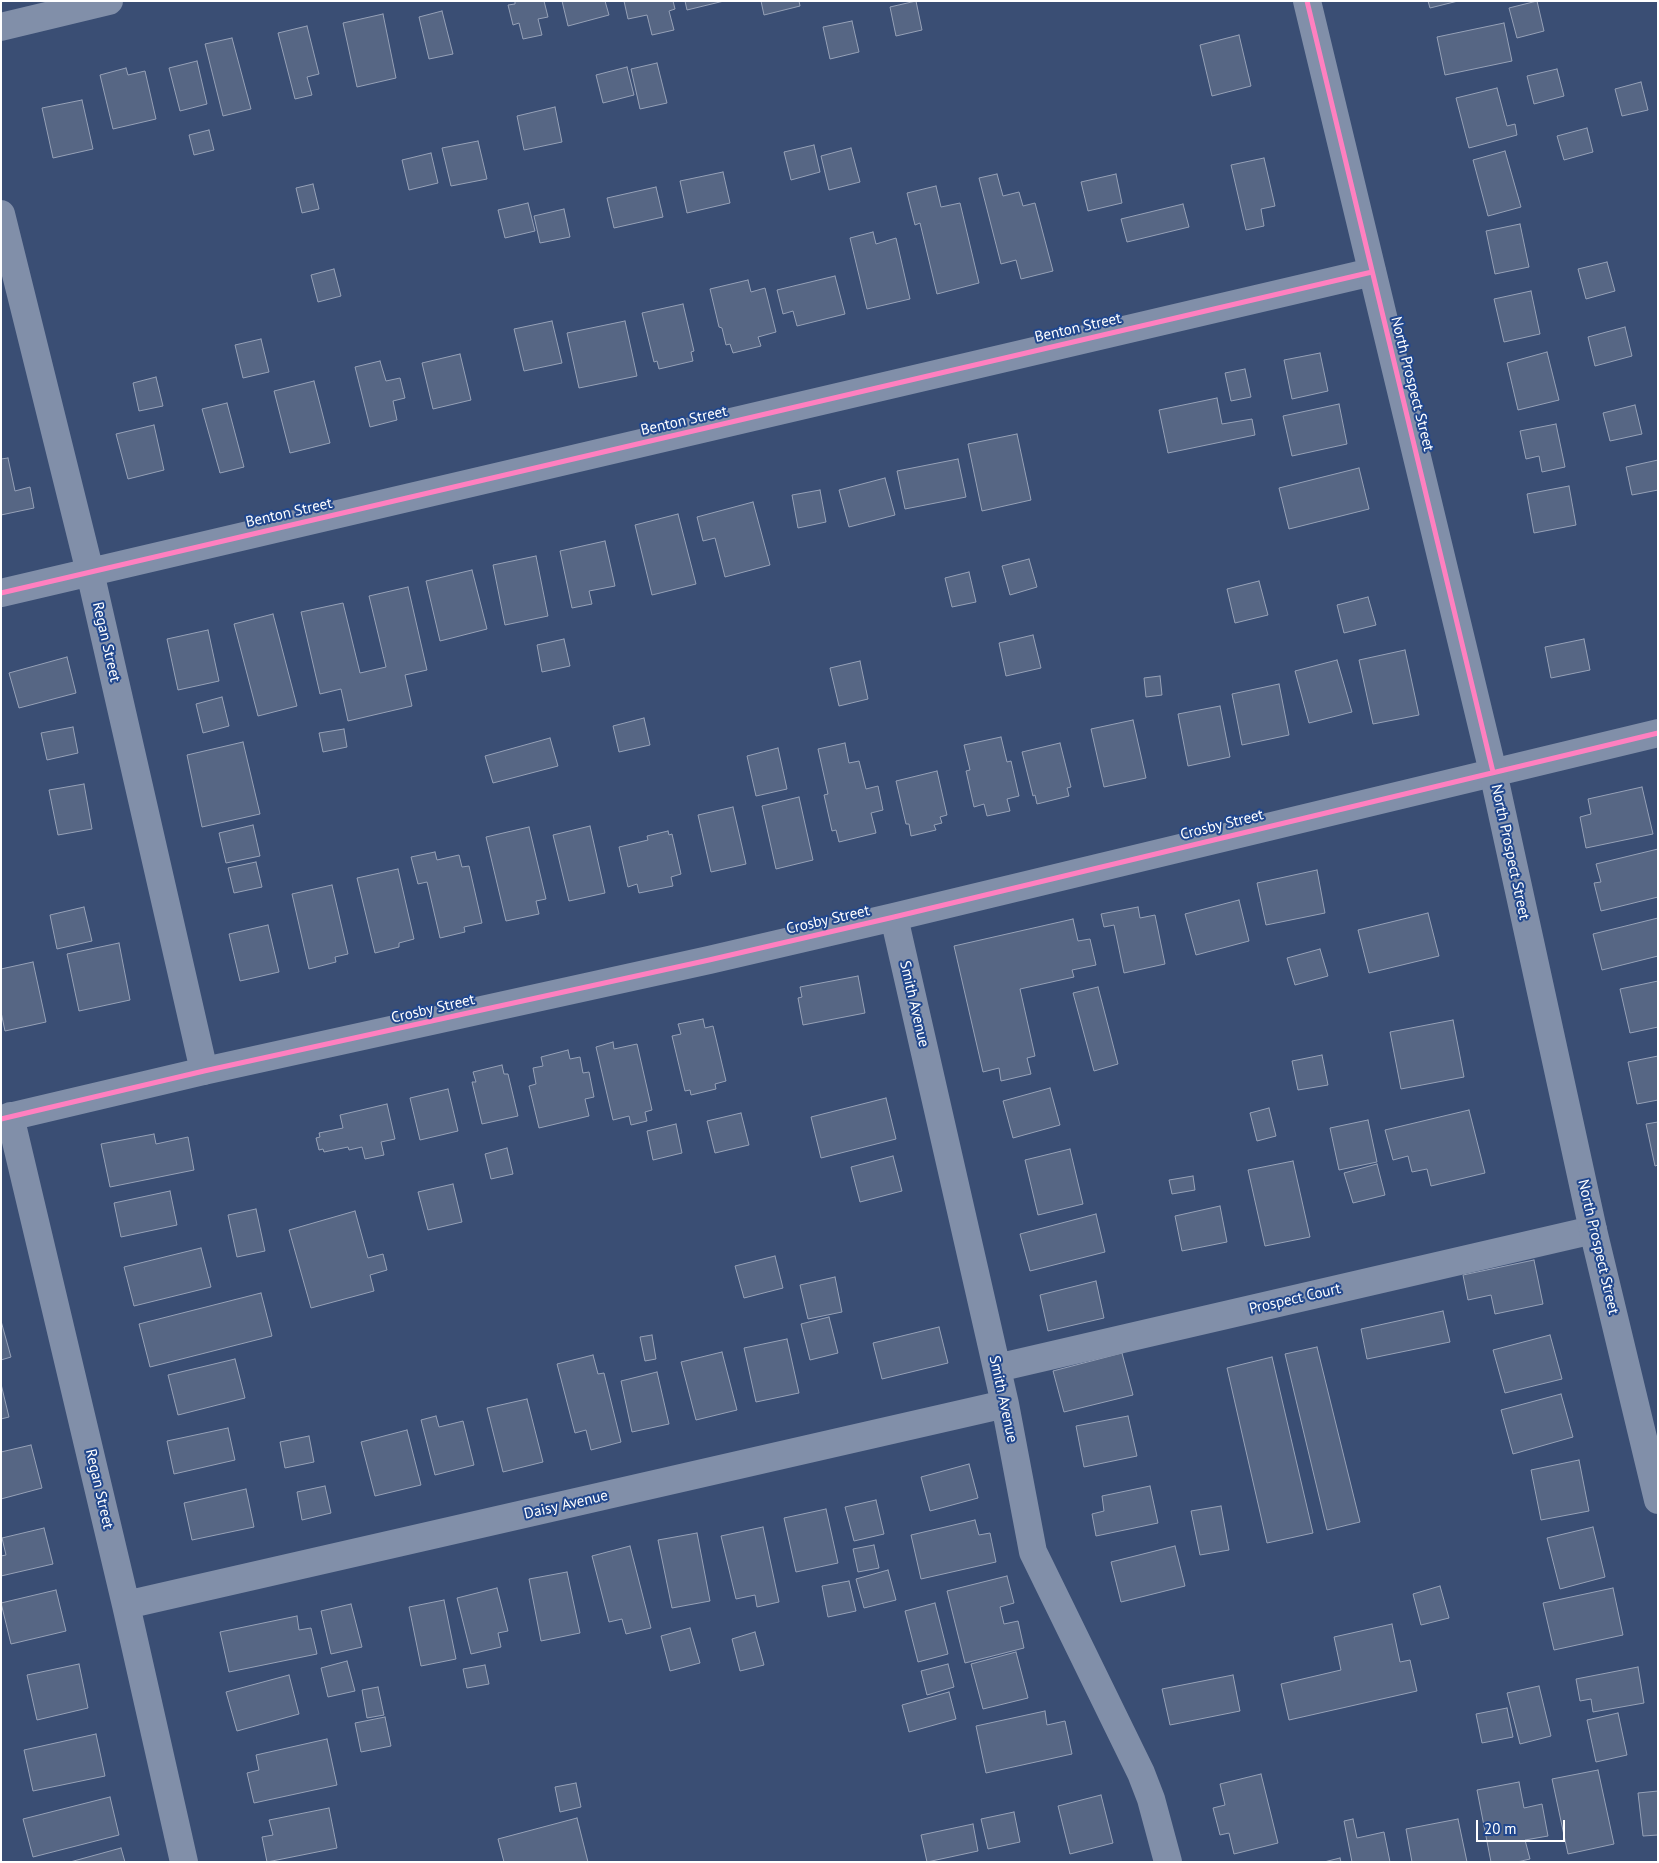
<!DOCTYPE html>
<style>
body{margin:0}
#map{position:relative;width:1659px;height:1863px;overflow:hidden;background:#3a4e74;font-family:"PT Sans",sans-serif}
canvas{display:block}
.frame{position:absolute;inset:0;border:2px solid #fff;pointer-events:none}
.scale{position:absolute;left:1476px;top:1820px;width:89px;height:22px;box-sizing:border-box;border:2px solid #fff;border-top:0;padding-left:6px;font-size:15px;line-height:18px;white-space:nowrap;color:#fff;-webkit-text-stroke:4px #21478d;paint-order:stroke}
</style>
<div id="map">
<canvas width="1659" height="1863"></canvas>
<div class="frame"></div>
<div class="scale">20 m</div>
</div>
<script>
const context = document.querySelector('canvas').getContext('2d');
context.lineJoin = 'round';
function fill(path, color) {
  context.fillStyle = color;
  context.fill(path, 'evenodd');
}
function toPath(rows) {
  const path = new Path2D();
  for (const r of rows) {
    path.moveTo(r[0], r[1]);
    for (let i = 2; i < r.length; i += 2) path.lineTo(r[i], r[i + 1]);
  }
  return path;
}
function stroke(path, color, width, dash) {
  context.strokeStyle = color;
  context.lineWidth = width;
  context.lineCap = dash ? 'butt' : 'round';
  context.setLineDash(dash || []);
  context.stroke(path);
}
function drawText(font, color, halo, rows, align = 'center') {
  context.font = font + ' "PT Sans",sans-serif';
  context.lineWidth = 4;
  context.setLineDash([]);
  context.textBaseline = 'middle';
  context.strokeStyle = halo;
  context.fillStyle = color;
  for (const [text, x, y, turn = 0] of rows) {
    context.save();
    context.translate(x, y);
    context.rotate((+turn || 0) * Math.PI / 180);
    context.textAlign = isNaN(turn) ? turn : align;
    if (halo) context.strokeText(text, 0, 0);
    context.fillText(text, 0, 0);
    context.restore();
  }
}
const building = toPath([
 [515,1,544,1,548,17,538,19,542,35,523,39,519,23,513,25,508,5,515,4,515,1],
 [562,1,605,1,609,15,568,26,562,1],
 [624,1,673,1,675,9,669,11,674,30,652,35,647,15,628,19,624,1],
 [685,1,724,1,687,10,685,1],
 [761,1,799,1,800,6,764,15,761,1],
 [916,1,922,30,896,36,890,7,916,1],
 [1428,1,1458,1,1430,8,1428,1],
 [1537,1,1544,31,1517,38,1509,8,1537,1],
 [442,11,453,54,429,59,419,17,442,11],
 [383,14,396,78,357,87,343,23,383,14],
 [852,21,859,52,830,59,823,27,852,21],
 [1504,23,1512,61,1445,75,1437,37,1504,23],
 [307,26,319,74,307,77,312,95,295,99,278,33,307,26],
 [1239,35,1251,86,1212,96,1200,45,1239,35],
 [232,38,251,109,223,116,205,44,232,38],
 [197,61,207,104,180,111,169,68,197,61],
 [657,63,667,103,640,109,631,69,657,63],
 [627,67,634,95,603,103,596,75,627,67],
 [126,68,128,75,145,71,156,119,113,129,100,75,126,68],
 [1557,69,1564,96,1534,104,1527,76,1557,69],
 [1641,82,1648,110,1622,116,1615,89,1641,82],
 [1497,88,1507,126,1515,124,1517,135,1469,148,1456,98,1497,88],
 [82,100,93,149,53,158,42,108,82,100],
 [555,107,562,142,524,150,517,116,555,107],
 [1587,128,1593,152,1564,160,1557,136,1587,128],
 [209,130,214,150,194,155,189,135,209,130],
 [478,141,487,179,451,186,442,148,478,141],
 [814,145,820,172,791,180,784,152,814,145],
 [851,148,860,182,829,190,821,156,851,148],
 [1505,151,1521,207,1488,216,1473,160,1505,151],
 [431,153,438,183,409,190,402,160,431,153],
 [1264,158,1275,206,1261,209,1264,226,1246,230,1231,165,1264,158],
 [723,172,730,203,687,213,680,181,723,172],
 [997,174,1003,196,1019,192,1023,206,1035,203,1053,271,1021,279,1016,260,1001,264,979,178,997,174],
 [1116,174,1122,203,1088,211,1081,182,1116,174],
 [313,184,319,209,302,213,296,188,313,184],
 [936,186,941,207,960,203,979,283,937,294,920,223,915,225,907,193,936,186],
 [656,187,663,217,614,228,607,198,656,187],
 [528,203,535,231,505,238,498,210,528,203],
 [1183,204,1189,227,1127,242,1121,219,1183,204],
 [564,209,570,237,540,243,534,216,564,209],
 [1520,224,1529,267,1495,274,1486,231,1520,224],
 [873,232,876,244,896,238,910,299,867,309,850,238,873,232],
 [1607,262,1615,291,1586,299,1578,269,1607,262],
 [334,269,341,296,318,302,311,275,334,269],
 [835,276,845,314,797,326,793,311,783,314,777,290,835,276],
 [748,280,751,292,765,288,776,332,758,337,761,346,733,353,730,344,726,345,722,328,719,327,710,289,748,280],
 [1531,291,1540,334,1504,342,1494,299,1531,291],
 [683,304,694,351,691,352,693,361,659,369,657,361,654,362,642,313,683,304],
 [552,321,562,363,524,371,514,329,552,321],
 [625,321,637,376,579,388,567,333,625,321],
 [1625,327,1632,356,1595,366,1588,337,1625,327],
 [261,339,269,372,243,378,235,345,261,339],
 [1547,352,1559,400,1518,410,1507,363,1547,352],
 [1320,353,1328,391,1292,399,1284,360,1320,353],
 [460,354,471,400,433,409,422,363,460,354],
 [380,361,386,381,400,378,405,398,393,401,397,420,370,427,355,367,380,361],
 [1245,369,1251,397,1231,401,1225,373,1245,369],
 [156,377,163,406,139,411,133,383,156,377],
 [314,381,330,443,290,453,274,391,314,381],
 [1217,398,1222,424,1252,419,1255,435,1168,453,1159,410,1217,398],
 [227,403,244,467,220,473,202,409,227,403],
 [1339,404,1347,444,1292,456,1283,416,1339,404],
 [1635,405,1642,434,1610,441,1603,413,1635,405],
 [1556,424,1565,467,1542,472,1539,456,1526,459,1520,431,1556,424],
 [154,425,164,470,128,479,116,434,154,425],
 [1017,434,1031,500,982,511,968,444,1017,434],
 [8,458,15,491,30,487,34,508,1,515,1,459,8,458],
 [958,459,966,497,905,509,897,471,958,459],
 [1658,460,1658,490,1632,495,1626,467,1658,460],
 [1359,468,1369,509,1289,529,1279,488,1359,468],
 [885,478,895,515,849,527,839,490,885,478],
 [1569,486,1576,525,1534,533,1527,494,1569,486],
 [820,490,826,522,798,528,792,495,820,490],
 [753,502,770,565,725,577,715,538,703,541,697,517,753,502],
 [678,514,696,584,652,595,635,525,678,514],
 [605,541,615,586,589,591,592,604,572,608,560,551,605,541],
 [536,556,548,616,505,625,493,565,536,556],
 [1029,559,1037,587,1010,595,1002,566,1029,559],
 [472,570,487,629,440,641,426,581,472,570],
 [969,572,976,602,952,607,945,578,969,572],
 [1259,581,1268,615,1235,623,1227,589,1259,581],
 [408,587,427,670,405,675,412,706,348,721,341,689,320,694,301,612,343,603,360,673,386,667,369,596,408,587],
 [1368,597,1376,625,1344,633,1337,605,1368,597],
 [273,614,297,706,258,716,234,624,273,614],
 [208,630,219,681,178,690,167,639,208,630],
 [1033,635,1041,668,1006,676,999,643,1033,635],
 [564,639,570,666,542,672,537,645,564,639],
 [1584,639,1590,670,1551,678,1545,647,1584,639],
 [1405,650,1419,715,1373,724,1359,660,1405,650],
 [67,657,76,693,19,708,9,673,67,657],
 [1337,660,1352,712,1309,723,1295,671,1337,660],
 [860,661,868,699,839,706,830,668,860,661],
 [1160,676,1162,695,1146,697,1144,678,1160,676],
 [1279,684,1289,735,1242,745,1232,694,1279,684],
 [222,697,229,726,203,733,196,704,222,697],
 [1220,706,1230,757,1188,766,1178,714,1220,706],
 [644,718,650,745,619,752,613,726,644,718],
 [1133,720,1146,778,1104,787,1091,729,1133,720],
 [73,727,78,753,47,760,41,733,73,727],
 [344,729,347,747,323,752,319,733,344,729],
 [1001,737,1007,762,1011,761,1019,796,1007,799,1010,811,987,816,984,804,974,807,966,771,970,770,964,745,1001,737],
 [550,738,558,766,493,783,485,756,550,738],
 [243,742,260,814,202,827,187,755,243,742],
 [845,743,849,763,859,761,866,789,878,786,883,810,871,813,876,833,839,842,836,830,832,831,824,795,828,794,818,749,845,743],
 [1060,743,1071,787,1067,788,1069,796,1037,804,1035,795,1033,796,1022,752,1060,743],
 [778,748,787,789,756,796,747,756,778,748],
 [937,771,947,815,940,817,942,823,934,825,936,830,911,836,909,824,906,824,896,781,937,771],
 [84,784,92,829,58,835,49,790,84,784],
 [1642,787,1653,834,1586,848,1580,817,1591,814,1588,799,1642,787],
 [799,797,813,860,776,869,762,806,799,797],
 [733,807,746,864,711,872,698,815,733,807],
 [253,825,260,856,226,863,219,833,253,825],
 [590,826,605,893,569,901,553,835,590,826],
 [529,827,546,899,536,901,539,914,506,921,486,837,529,827],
 [668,831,669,835,672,834,681,874,671,877,673,886,639,893,637,884,628,887,619,847,648,840,647,836,668,831],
 [1658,849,1658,897,1601,911,1594,883,1601,882,1596,864,1658,849],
 [435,852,437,860,459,855,462,867,469,866,482,923,464,927,465,932,440,938,427,882,418,884,411,857,435,852],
 [256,862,262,887,234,893,228,868,256,862],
 [398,869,414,939,399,943,399,947,375,953,357,878,398,869],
 [1317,870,1325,913,1266,925,1257,883,1317,870],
 [332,885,348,954,335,957,336,962,309,969,292,894,332,885],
 [1239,900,1249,941,1196,955,1185,914,1239,900],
 [84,907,92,941,57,949,50,915,84,907],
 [1138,907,1140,918,1155,915,1165,964,1124,973,1114,925,1104,927,1101,914,1138,907],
 [1428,913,1439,956,1369,973,1358,930,1428,913],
 [1658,918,1658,956,1602,970,1593,934,1658,918],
 [1073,919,1078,941,1090,939,1096,965,1072,970,1074,977,1020,989,1035,1056,1027,1058,1031,1074,1001,1081,999,1068,983,1072,954,946,1073,919],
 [268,925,279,972,240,981,229,934,268,925],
 [119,943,130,1000,79,1011,67,954,119,943],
 [1320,949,1328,976,1295,985,1287,958,1320,949],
 [33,962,46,1022,5,1031,1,1012,1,969,33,962],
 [858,976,865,1013,803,1025,798,998,802,997,800,987,858,976],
 [1658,981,1658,1027,1630,1033,1620,989,1658,981],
 [1098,987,1118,1064,1094,1071,1073,993,1098,987],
 [703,1019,705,1028,713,1026,726,1081,715,1084,716,1089,691,1095,690,1090,685,1091,672,1036,681,1034,678,1024,703,1019],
 [1453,1020,1464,1077,1401,1089,1390,1032,1453,1020],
 [613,1042,614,1049,637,1044,652,1110,645,1112,647,1121,631,1125,629,1116,613,1120,596,1047,613,1042],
 [568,1050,570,1059,580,1057,583,1073,589,1072,594,1097,585,1099,589,1116,539,1128,529,1086,536,1084,533,1068,543,1066,541,1057,568,1050],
 [1322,1055,1328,1085,1298,1090,1292,1061,1322,1055],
 [1658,1056,1658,1100,1637,1104,1628,1062,1658,1056],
 [502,1065,504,1074,508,1074,518,1116,482,1124,472,1082,476,1082,473,1072,502,1065],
 [1050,1088,1060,1125,1013,1138,1003,1101,1050,1088],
 [448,1089,458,1131,420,1140,410,1098,448,1089],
 [886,1098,896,1139,821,1158,811,1117,886,1098],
 [387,1104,395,1139,381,1142,384,1155,365,1159,362,1147,349,1150,348,1147,324,1152,323,1149,319,1150,316,1138,320,1137,319,1133,343,1128,340,1115,387,1104],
 [1269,1108,1276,1136,1257,1141,1250,1113,1269,1108],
 [1469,1110,1485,1173,1431,1186,1427,1169,1412,1172,1408,1156,1393,1160,1385,1130,1469,1110],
 [741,1113,749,1145,715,1153,707,1121,741,1113],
 [1368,1120,1377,1162,1339,1170,1330,1128,1368,1120],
 [1658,1122,1658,1165,1655,1166,1646,1124,1658,1122],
 [676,1124,682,1153,653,1160,647,1131,676,1124],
 [154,1134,156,1144,188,1137,194,1170,110,1187,101,1144,154,1134],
 [507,1148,513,1174,491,1179,485,1154,507,1148],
 [1070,1149,1083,1204,1038,1215,1025,1160,1070,1149],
 [893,1156,902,1191,860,1202,851,1167,893,1156],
 [1293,1161,1310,1237,1265,1246,1248,1170,1293,1161],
 [1377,1164,1385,1195,1353,1203,1344,1173,1377,1164],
 [1193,1176,1195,1190,1172,1194,1169,1180,1193,1176],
 [453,1184,462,1222,428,1230,418,1192,453,1184],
 [170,1191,177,1225,121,1237,114,1203,170,1191],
 [1220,1206,1227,1242,1182,1251,1175,1216,1220,1206],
 [256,1209,265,1251,237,1257,228,1215,256,1209],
 [355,1211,368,1258,383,1254,387,1270,370,1275,374,1291,311,1308,289,1230,355,1211],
 [1096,1214,1105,1252,1030,1271,1020,1234,1096,1214],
 [201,1248,211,1287,134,1306,124,1267,201,1248],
 [775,1256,783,1288,744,1298,735,1266,775,1256],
 [1534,1260,1543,1304,1495,1314,1491,1295,1468,1300,1463,1275,1534,1260],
 [835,1277,842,1312,808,1319,800,1285,835,1277],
 [1096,1281,1104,1318,1048,1331,1040,1295,1096,1281],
 [261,1293,272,1336,150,1367,139,1324,261,1293],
 [1443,1311,1450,1342,1367,1359,1361,1329,1443,1311],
 [829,1317,838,1353,810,1360,801,1324,829,1317],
 [1,1321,11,1357,1,1360,1,1321],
 [939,1327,948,1363,882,1379,873,1343,939,1327],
 [652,1335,656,1359,645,1361,640,1337,652,1335],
 [1550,1335,1562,1379,1505,1393,1493,1350,1550,1335],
 [787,1339,799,1393,756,1402,744,1348,787,1339],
 [1317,1347,1360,1522,1327,1530,1285,1354,1317,1347],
 [722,1352,737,1410,696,1420,681,1362,722,1352],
 [1122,1353,1133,1395,1064,1412,1053,1371,1122,1353],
 [593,1355,598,1374,604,1373,621,1442,591,1450,586,1430,575,1433,557,1364,593,1355],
 [1272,1357,1313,1533,1267,1543,1227,1368,1272,1357],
 [235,1359,245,1398,178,1415,168,1375,235,1359],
 [657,1372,669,1424,632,1432,621,1381,657,1372],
 [1,1384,9,1417,1,1419,1,1384],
 [1561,1394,1573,1437,1513,1454,1501,1410,1561,1394],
 [527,1399,543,1462,503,1472,487,1408,527,1399],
 [436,1416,439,1427,463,1421,474,1465,435,1475,421,1420,436,1416],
 [1128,1416,1137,1456,1084,1467,1076,1426,1128,1416],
 [228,1428,235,1460,174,1474,167,1441,228,1428],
 [407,1430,421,1485,375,1496,361,1442,407,1430],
 [309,1436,314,1462,285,1468,280,1442,309,1436],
 [31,1445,42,1488,1,1499,1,1452,31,1445],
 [1579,1460,1589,1511,1541,1520,1531,1470,1579,1460],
 [969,1464,978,1498,930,1511,921,1477,969,1464],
 [325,1486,331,1513,302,1520,297,1492,325,1486],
 [1150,1486,1158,1523,1096,1536,1092,1514,1104,1511,1102,1496,1150,1486],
 [246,1489,254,1527,192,1540,184,1503,246,1489],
 [876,1500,884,1534,854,1541,845,1507,876,1500],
 [1221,1506,1229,1550,1200,1555,1191,1511,1221,1506],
 [826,1509,838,1563,796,1572,784,1518,826,1509],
 [975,1520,979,1535,990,1533,996,1562,921,1579,911,1535,975,1520],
 [763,1527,779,1602,757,1607,755,1595,736,1599,721,1536,763,1527],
 [1593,1527,1605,1577,1560,1589,1547,1538,1593,1527],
 [44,1528,53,1564,1,1576,1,1556,6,1555,2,1538,44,1528],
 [697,1533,710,1601,672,1608,658,1540,697,1533],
 [874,1545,879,1568,858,1572,853,1549,874,1545],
 [630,1546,651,1628,626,1634,622,1619,609,1622,592,1556,630,1546],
 [1175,1546,1185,1586,1121,1602,1111,1562,1175,1546],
 [888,1570,896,1600,864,1608,856,1579,888,1570],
 [567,1572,580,1633,541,1641,529,1579,567,1572],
 [1007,1576,1014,1603,1000,1607,1004,1624,1018,1621,1024,1648,965,1663,947,1591,1007,1576],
 [849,1581,856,1611,828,1617,822,1586,849,1581],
 [1440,1586,1449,1618,1421,1625,1413,1594,1440,1586],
 [497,1588,508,1631,498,1633,501,1647,471,1654,457,1598,497,1588],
 [1613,1588,1623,1635,1554,1650,1543,1603,1613,1588],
 [56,1590,66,1631,11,1644,1,1603,56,1590],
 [444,1600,456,1659,421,1666,409,1607,444,1600],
 [935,1603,948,1654,918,1662,905,1611,935,1603],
 [351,1604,362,1647,331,1654,321,1611,351,1604],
 [297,1616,299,1630,311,1628,317,1654,229,1672,220,1632,297,1616],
 [1392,1624,1400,1662,1410,1660,1417,1691,1289,1720,1281,1684,1341,1670,1334,1637,1392,1624],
 [690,1628,700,1663,670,1671,661,1636,690,1628],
 [755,1632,764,1665,740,1671,732,1639,755,1632],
 [1016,1652,1028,1698,983,1709,971,1664,1016,1652],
 [347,1661,355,1691,328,1697,321,1668,347,1661],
 [79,1664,88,1708,37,1720,27,1675,79,1664],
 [948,1664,954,1687,927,1695,921,1671,948,1664],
 [485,1665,489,1684,467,1688,463,1669,485,1665],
 [1638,1667,1644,1703,1593,1712,1591,1699,1580,1701,1576,1679,1638,1667],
 [289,1675,299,1714,237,1731,226,1692,289,1675],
 [1233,1675,1240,1711,1170,1725,1162,1689,1233,1675],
 [1539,1686,1551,1736,1520,1744,1507,1693,1539,1686],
 [378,1687,384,1715,367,1718,362,1690,378,1687],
 [949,1692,956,1719,909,1732,902,1705,949,1692],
 [1507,1708,1513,1737,1482,1743,1476,1714,1507,1708],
 [1045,1711,1047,1725,1065,1721,1072,1754,986,1773,976,1726,1045,1711],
 [1618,1713,1627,1755,1596,1762,1587,1720,1618,1713],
 [385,1717,391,1746,361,1752,355,1723,385,1717],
 [96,1734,105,1776,33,1791,24,1750,96,1734],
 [327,1739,337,1785,254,1803,247,1773,259,1770,256,1755,327,1739],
 [1598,1770,1614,1844,1568,1854,1552,1779,1598,1770],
 [1261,1774,1278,1843,1234,1854,1229,1833,1220,1835,1213,1808,1225,1805,1220,1784,1261,1774],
 [1519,1782,1524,1808,1542,1804,1548,1836,1525,1840,1530,1859,1517,1862,1491,1862,1477,1790,1519,1782],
 [576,1783,581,1807,560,1812,555,1787,576,1783],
 [1658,1791,1658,1835,1643,1836,1638,1793,1658,1791],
 [1101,1795,1113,1843,1070,1854,1058,1806,1101,1795],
 [110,1797,119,1835,33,1857,23,1819,110,1797],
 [329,1808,337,1848,267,1862,262,1837,273,1835,269,1820,329,1808],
 [1014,1812,1020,1842,988,1849,981,1819,1014,1812],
 [577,1818,588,1862,504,1862,498,1839,577,1818],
 [1353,1819,1357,1838,1384,1832,1390,1862,1352,1862,1344,1821,1353,1819],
 [1458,1819,1467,1862,1412,1862,1406,1829,1458,1819],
 [973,1824,978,1851,927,1862,921,1835,973,1824],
 [121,1848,125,1862,70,1862,121,1848],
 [1340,1858,1341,1862,1324,1862,1340,1858]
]);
fill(building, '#566684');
stroke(building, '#96a1b7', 1);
stroke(toPath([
 [1,27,109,1],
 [1,214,90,572,204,1071],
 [1,593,1372,272],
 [894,917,1005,1404,1033,1552,1141,1773,1151,1799,1168,1862],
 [10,1116,126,1605,184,1862],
 [1,1119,204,1071,709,960,894,917,1658,733],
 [997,1368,1593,1230],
 [126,1605,1005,1404]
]), '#818fa9', 28);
stroke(toPath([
 [1307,1,1493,772,1593,1230,1658,1500]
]), '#818fa9', 28);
stroke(toPath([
 [1307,1,1493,772],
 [1,593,1372,272],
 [1,1119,204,1071,709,960,894,917,1658,733]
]), '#ff80c0', 5);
drawText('15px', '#fff', '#21478d', [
 ["Benton Street",1078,328,-13],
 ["North Prospect Street",1412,384,76],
 ["Benton Street",684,421,-13],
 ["Benton Street",289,513,-13],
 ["Regan Street",106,642,77],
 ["Crosby Street",1222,825,-14],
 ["North Prospect Street",1510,852,78],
 ["Crosby Street",828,920,-13],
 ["Smith Avenue",914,1004,77],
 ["Crosby Street",433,1009,-13],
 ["North Prospect Street",1598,1247,77],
 ["Prospect Court",1295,1299,-13],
 ["Smith Avenue",1003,1399,78],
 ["Regan Street",99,1489,77],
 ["Daisy Avenue",566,1505,-13]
]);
</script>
